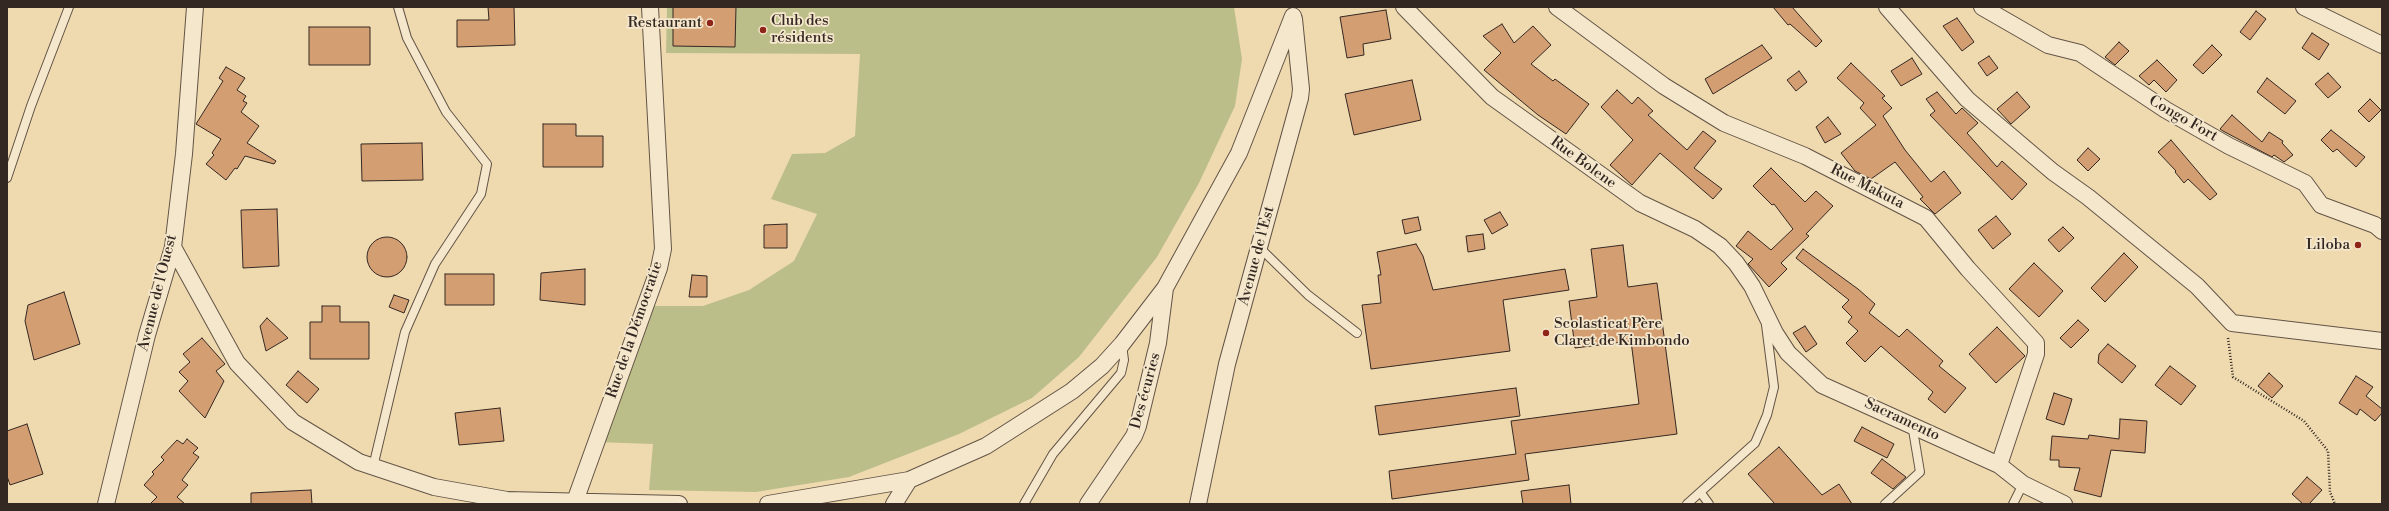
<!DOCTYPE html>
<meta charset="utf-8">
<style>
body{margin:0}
#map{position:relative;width:2389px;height:511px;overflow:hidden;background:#efdab0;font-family:"Libre Bodoni",serif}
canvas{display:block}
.frame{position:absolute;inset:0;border:8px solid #342822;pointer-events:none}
</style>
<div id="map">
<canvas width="2389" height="511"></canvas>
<div class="frame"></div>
</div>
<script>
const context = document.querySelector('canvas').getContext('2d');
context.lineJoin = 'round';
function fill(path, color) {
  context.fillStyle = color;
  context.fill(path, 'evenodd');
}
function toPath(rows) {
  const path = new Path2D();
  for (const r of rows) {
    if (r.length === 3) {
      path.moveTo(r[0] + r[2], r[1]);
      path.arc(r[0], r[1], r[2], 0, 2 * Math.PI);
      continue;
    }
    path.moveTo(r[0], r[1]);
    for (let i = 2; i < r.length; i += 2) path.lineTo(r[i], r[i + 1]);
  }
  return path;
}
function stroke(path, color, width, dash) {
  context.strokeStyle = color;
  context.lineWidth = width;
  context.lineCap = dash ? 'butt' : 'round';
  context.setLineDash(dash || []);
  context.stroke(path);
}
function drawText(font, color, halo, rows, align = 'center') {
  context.font = font + ' "Libre Bodoni",serif';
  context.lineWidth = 3.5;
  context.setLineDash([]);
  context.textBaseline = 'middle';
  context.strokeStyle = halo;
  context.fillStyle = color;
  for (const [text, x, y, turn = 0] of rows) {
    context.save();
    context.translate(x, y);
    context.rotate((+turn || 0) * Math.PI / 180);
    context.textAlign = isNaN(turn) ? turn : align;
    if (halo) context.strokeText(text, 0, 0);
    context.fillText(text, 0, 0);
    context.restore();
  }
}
fill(toPath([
 [667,7,1234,7,1242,59,1235,106,1199,183,1157,257,1079,357,1032,398,959,434,849,477,756,492,649,490,653,444,597,442,645,306,703,306,749,290,794,261,817,214,771,199,792,154,825,153,855,136,860,54,666,53]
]), '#bcbe89');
const building = toPath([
 [488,7,514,7,515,45,457,47,457,20,489,20,488,7],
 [673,7,736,7,735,47,673,46,673,7],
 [1773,7,1792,7,1822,41,1816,47,1790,24,1788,25,1773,7],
 [1386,10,1391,39,1363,44,1364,55,1347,58,1340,17,1386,10],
 [2256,11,2266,19,2250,40,2240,32,2256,11],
 [1957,18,1974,42,1962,51,1943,26,1957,18],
 [1502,24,1514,43,1533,26,1551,45,1531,64,1553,81,1555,79,1589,104,1566,134,1538,115,1484,70,1501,53,1483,36,1502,24],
 [309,27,370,27,370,65,309,65,309,27],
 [2312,33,2329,44,2319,60,2302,48,2312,33],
 [2119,42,2129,51,2115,65,2105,57,2119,42],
 [1762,45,1772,58,1713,94,1705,79,1762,45],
 [2212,45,2222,55,2203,74,2193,65,2212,45],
 [1989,56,1998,68,1987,76,1978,63,1989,56],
 [1912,58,1922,74,1901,86,1891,71,1912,58],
 [2157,60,2177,80,2166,92,2154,80,2149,85,2139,76,2157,60],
 [1851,63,1885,96,1882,98,1892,108,1883,116,1905,150,1931,182,1944,171,1961,193,1935,214,1920,199,1923,197,1895,162,1871,179,1855,171,1841,153,1876,125,1860,108,1864,103,1837,78,1851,63],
 [226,67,245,78,237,90,246,96,243,101,247,103,241,112,259,126,247,143,276,161,274,164,245,156,237,169,235,168,226,180,206,164,214,155,212,153,221,139,196,124,223,81,219,78,226,67],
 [1799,71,1807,82,1796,91,1787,80,1799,71],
 [2328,73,2341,87,2328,98,2315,84,2328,73],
 [2267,78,2296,101,2285,114,2257,92,2267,78],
 [1412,80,1421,120,1354,135,1345,94,1412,80],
 [1617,90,1632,104,1638,97,1653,111,1648,115,1687,150,1703,131,1716,141,1694,168,1722,189,1713,199,1660,153,1632,185,1610,165,1633,140,1601,107,1617,90],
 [1937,92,1956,114,1962,108,1978,123,1967,133,1997,167,2002,161,2027,184,2012,200,1930,115,1935,111,1926,99,1937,92],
 [2017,92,2030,107,2011,124,1997,109,2017,92],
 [2370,99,2381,110,2369,122,2358,111,2370,99],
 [2232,115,2262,142,2269,132,2283,141,2282,143,2293,155,2284,162,2274,155,2272,157,2223,131,2220,129,2232,115],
 [1828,117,1841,134,1825,143,1816,127,1828,117],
 [543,124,576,124,576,136,603,136,603,167,543,167,543,124],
 [2331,130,2365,157,2356,167,2337,149,2333,152,2321,140,2331,130],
 [2171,140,2217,194,2210,200,2188,179,2184,183,2175,172,2176,171,2158,152,2171,140],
 [422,143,423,180,362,181,361,144,422,143],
 [2088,148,2100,159,2088,171,2077,160,2088,148],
 [1771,168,1805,202,1816,191,1833,206,1806,234,1809,236,1781,263,1787,269,1769,287,1748,264,1753,259,1736,246,1748,231,1771,250,1793,229,1774,204,1772,205,1753,186,1771,168],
 [277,209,279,266,243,268,241,210,277,209],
 [1500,212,1508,225,1492,234,1484,220,1500,212],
 [1996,216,2011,234,1993,249,1978,230,1996,216],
 [1418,217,1421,230,1405,234,1402,220,1418,217],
 [787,224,787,248,764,248,764,225,787,224],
 [2063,227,2074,238,2059,252,2048,240,2063,227],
 [1483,234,1485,249,1468,252,1466,236,1483,234],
 [387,257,20],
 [1416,244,1423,256,1433,290,1565,269,1569,290,1503,300,1510,351,1371,369,1362,305,1381,303,1378,275,1381,275,1377,252,1416,244],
 [1623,245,1628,287,1657,283,1677,434,1525,454,1529,480,1392,499,1389,471,1516,454,1511,421,1639,404,1631,341,1575,348,1569,301,1597,297,1591,249,1623,245],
 [1803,249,1858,289,1875,304,1869,313,1899,337,1907,329,1943,361,1939,366,1966,388,1945,413,1928,399,1933,392,1881,346,1865,362,1846,343,1858,331,1848,322,1852,317,1842,307,1849,300,1796,258,1803,249],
 [2124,253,2138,267,2105,302,2091,288,2124,253],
 [2034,263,2063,291,2039,317,2009,289,2034,263],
 [585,269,585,305,540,300,541,273,585,269],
 [445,274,494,274,494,305,445,305,445,274],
 [692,275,707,276,707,297,689,297,692,275],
 [64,292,80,344,34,360,25,321,28,305,64,292],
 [394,295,409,300,404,313,389,307,394,295],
 [322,306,340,306,340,322,369,322,369,359,310,359,310,322,322,322,322,306],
 [267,318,288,338,266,351,260,326,267,318],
 [2078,320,2089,330,2071,348,2060,338,2078,320],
 [1805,326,1817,344,1806,352,1793,333,1805,326],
 [1997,327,2025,356,1996,383,1969,354,1997,327],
 [202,338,225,364,216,371,224,381,205,418,179,391,188,381,179,372,190,362,183,354,202,338],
 [2108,344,2136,366,2122,383,2098,363,2099,354,2108,344],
 [2170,366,2196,386,2181,405,2155,385,2170,366],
 [298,371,319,389,307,403,286,385,298,371],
 [2269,373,2283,386,2272,398,2258,386,2269,373],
 [2356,376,2373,387,2366,396,2382,409,2382,413,2375,421,2360,409,2357,415,2339,403,2356,376],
 [1516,388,1520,416,1379,435,1375,406,1516,388],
 [2054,393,2072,399,2064,425,2046,419,2054,393],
 [500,408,504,441,459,445,455,413,500,408],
 [2120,419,2147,421,2145,453,2111,450,2101,497,2074,490,2080,468,2059,467,2059,460,2050,460,2052,436,2088,439,2089,435,2119,439,2120,419],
 [27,424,43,474,10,485,7,476,7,431,27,424],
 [1862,427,1894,444,1887,458,1854,441,1862,427],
 [187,439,198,448,193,453,199,457,182,480,188,485,177,497,185,504,150,504,157,497,144,485,154,474,152,472,164,460,161,457,177,440,183,444,187,439],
 [1779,447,1822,495,1839,484,1852,504,1775,504,1748,474,1779,447],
 [1882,459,1906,477,1893,489,1871,473,1882,459],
 [2307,477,2322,490,2309,504,2303,504,2292,494,2307,477],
 [1569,485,1571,504,1523,504,1521,491,1569,485],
 [311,490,312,504,251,504,251,493,311,490]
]);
fill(building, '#d49e73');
stroke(building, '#342822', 1);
const lane = toPath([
 [7,178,31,106,69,7],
 [1259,247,1308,295,1357,333],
 [373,467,405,332,435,264,481,194,487,164,446,112,407,38,398,7],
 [1701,493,1709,504],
 [1024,504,1053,454,1121,373,1124,360,1122,345],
 [1687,504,1755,443,1767,415,1774,387,1766,325],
 [1885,504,1920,472,1912,424],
 [2013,504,2023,484]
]);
const street = toPath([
 [1404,7,1492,97,1640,203,1695,229,1720,246,1736,263,1752,286,1775,333,1788,353,1822,385,1999,465,2023,484,2064,504],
 [1557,7,1664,86,1724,123,1805,156,1926,218,1968,269,2036,343,2036,354,1999,465],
 [1887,7,1967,99,2053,172,2088,197,2197,286,2232,323,2382,341],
 [1982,7,2048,45,2080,53,2166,110,2229,146,2305,183,2321,205,2375,225,2382,231],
 [2304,7,2382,45],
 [173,247,237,363,293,422,359,462,434,487,507,500,679,504],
 [106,504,147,335,173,247,184,154,195,7],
 [574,504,659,268,663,249,650,7],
 [768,504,909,480,986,446,1072,391,1102,366,1122,344,1165,288,1239,153,1293,16],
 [894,504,909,480],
 [1088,504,1134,436,1138,426,1158,343,1165,288],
 [1198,504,1227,364,1300,98,1301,89,1294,19]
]);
stroke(lane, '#635446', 10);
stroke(street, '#635446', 18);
stroke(toPath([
 [2228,338,2233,377,2304,421,2328,451,2330,492,2335,504]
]), '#342822', 2.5, [1, 2]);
stroke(lane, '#f5e7cc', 8);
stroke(street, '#f5e7cc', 16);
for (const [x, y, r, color] of [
 [710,23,4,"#8f2418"],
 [763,30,4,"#8f2418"],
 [2358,245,4,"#8f2418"],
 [1546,333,4,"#8f2418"]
]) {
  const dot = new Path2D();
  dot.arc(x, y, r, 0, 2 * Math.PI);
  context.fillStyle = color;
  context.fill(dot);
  stroke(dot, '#f5e7cc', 1.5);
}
drawText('15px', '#342822', '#f5e7cc', [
 ["Club des",771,21],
 ["résidents",771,38],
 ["Restaurant",702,23,"right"],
 ["Liloba",2350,245,"right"],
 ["Scolasticat Père",1554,324],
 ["Claret de Kimbondo",1554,341]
], 'left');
drawText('15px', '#342822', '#f5e7cc', [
 ["Congo Fort",2183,119,30],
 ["Rue Bolene",1583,163,36],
 ["Rue Makuta",1867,187,27],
 ["Avenue de l'Est",1257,256,-75],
 ["Avenue de l'Ouest",158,293,-76],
 ["Rue de la Démocratie",635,330,-71],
 ["Des écuries",1146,391,-75],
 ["Sacramento",1902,420,25]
]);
</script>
